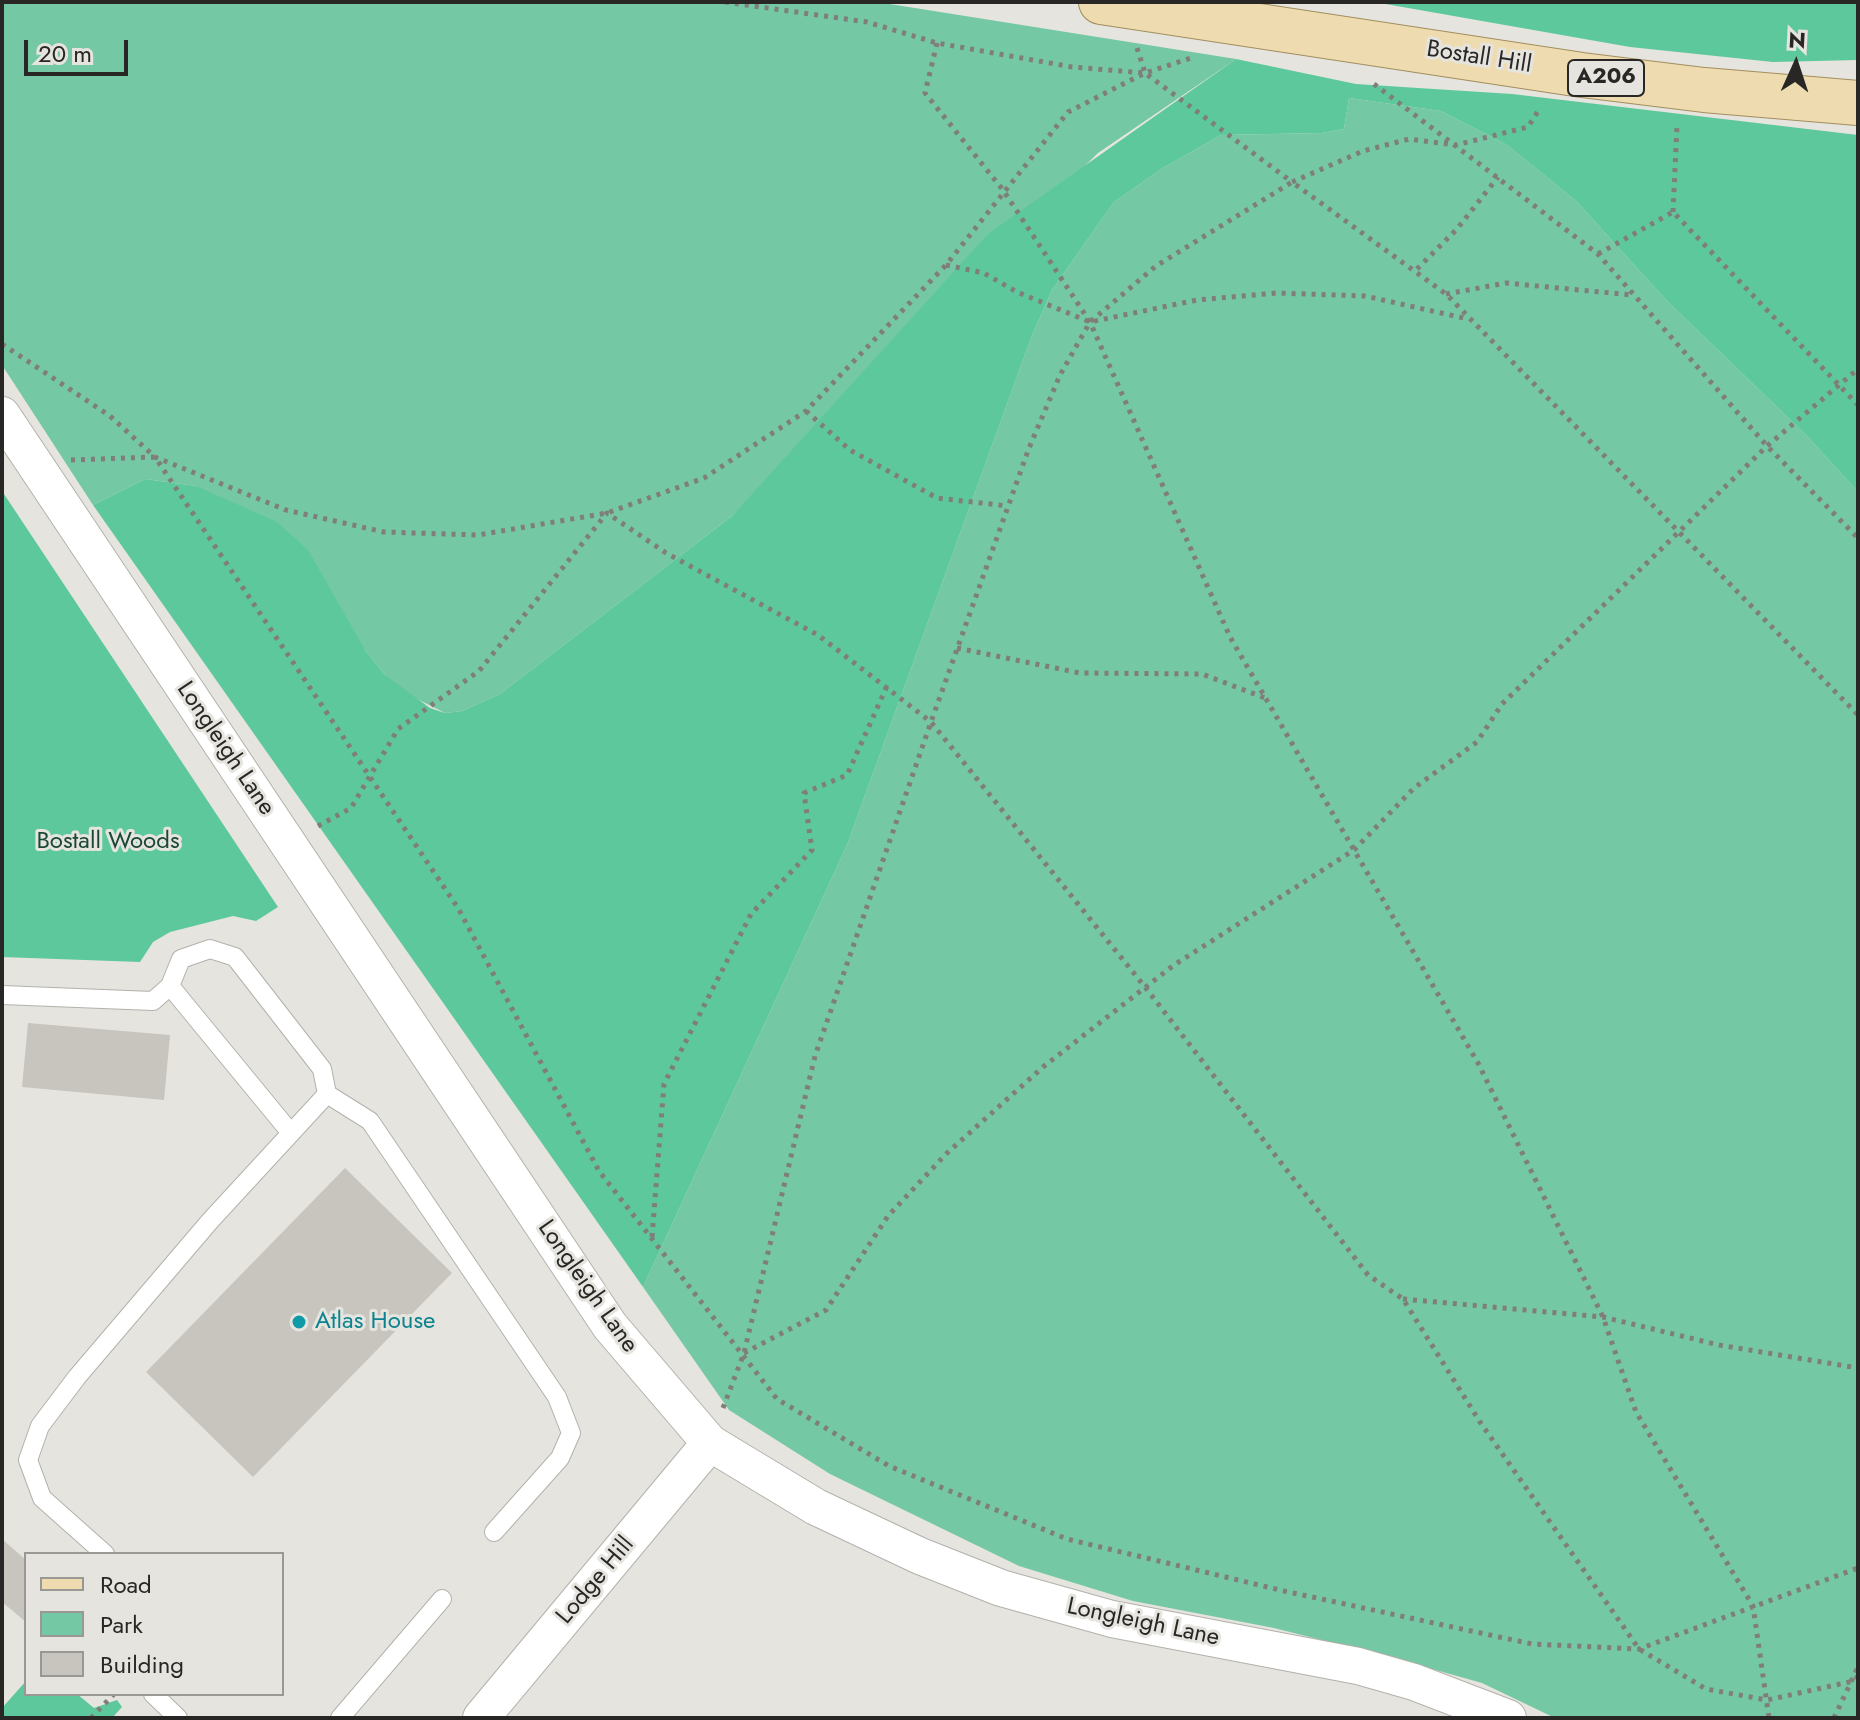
<!DOCTYPE html>
<style>
body{margin:0}
#map{position:relative;width:1860px;height:1720px;overflow:hidden;background:#e6e4de;font-family:Jost,sans-serif}
canvas{display:block}
.frame{position:absolute;inset:0;border:4px solid #282725;pointer-events:none}
.legend{position:absolute;left:24px;top:1552px;width:260px;height:144px;box-sizing:border-box;background:#e6e4de;border:2px solid #9a9894;margin:0;padding:10px 14px;list-style:none;font-size:24px;color:#282725}
.legend li{display:flex;align-items:center;gap:16px;height:40px}
.legend b{width:40px;border:2px solid #9a9894}
.north{position:absolute;left:1756px;top:24px;width:80px;height:80px;-webkit-text-stroke:6px #e6e4de;paint-order:stroke;rotate:3deg;font-size:22px;font-weight:700;line-height:32px;text-align:center;color:#282725}
.north::after{content:'';display:block;margin:auto;width:28px;height:36px;background:#282725;clip-path:polygon(50% 0,100% 100%,50% 72%,0 100%)}
.scale{position:absolute;left:24px;top:40px;width:104px;height:36px;box-sizing:border-box;border:4px solid #282725;border-top:0;padding-left:10px;font-size:24px;line-height:28px;white-space:nowrap;color:#282725;-webkit-text-stroke:6px #e6e4de;paint-order:stroke}
</style>
<div id="map">
<canvas width="1860" height="1720"></canvas>
<div class="frame"></div>
<ul class="legend">
<li><b style="height:10px;background:#eedcb0"></b>Road</li>
<li><b style="height:22px;background:#74c8a3"></b>Park</li>
<li><b style="height:22px;background:#c8c5bf"></b>Building</li>
</ul>
<div class="north">N</div>
<div class="scale">20 m</div>
</div>
<script>
const context = document.querySelector('canvas').getContext('2d');
context.lineJoin = 'round';
function fill(path, color) {
  context.fillStyle = color;
  context.fill(path, 'evenodd');
}
function toPath(rows) {
  const path = new Path2D();
  for (const r of rows) {
    path.moveTo(r[0], r[1]);
    for (let i = 2; i < r.length; i += 2) path.lineTo(r[i], r[i + 1]);
  }
  return path;
}
function stroke(path, color, width, dash) {
  context.strokeStyle = color;
  context.lineWidth = width;
  context.lineCap = dash ? 'butt' : 'round';
  context.setLineDash(dash || []);
  context.stroke(path);
}
function drawText(font, color, halo, rows, align = 'center') {
  context.font = font + ' Jost,sans-serif';
  context.lineWidth = 6;
  context.setLineDash([]);
  context.textBaseline = 'middle';
  context.strokeStyle = halo;
  context.fillStyle = color;
  for (const [text, x, y, turn = 0] of rows) {
    context.save();
    context.translate(x, y);
    context.rotate((+turn || 0) * Math.PI / 180);
    context.textAlign = isNaN(turn) ? turn : align;
    if (halo) context.strokeText(text, 0, 0);
    context.fillText(text, 0, 0);
    context.restore();
  }
}
fill(toPath([
 [2,2,877,2,1236,59,1098,153,732,516,500,694,462,711,445,713,403,692,385,675,365,650,196,486,145,479,93,505,2,365],
 [1349,98,1441,111,1507,145,1576,201,1667,301,1806,435,1858,492,1858,1718,1555,1718,1482,1683,1393,1658,1274,1628,1133,1601,1019,1566,830,1474,729,1410,643,1287,847,845,1031,338,1052,290,1114,202,1163,168,1221,135,1322,133,1344,129]
]), '#74c8a3');
fill(toPath([
 [1374,2,1858,2,1858,60,1773,62,1630,47],
 [1236,59,1356,84,1512,94,1858,135,1858,492,1806,435,1667,301,1576,201,1507,145,1441,111,1349,98,1344,129,1322,133,1221,135,1163,168,1114,202,1052,290,1031,338,847,845,643,1287,93,505,145,479,196,486,277,522,308,550,365,650,385,675,430,708,445,713,462,711,500,694,732,516,988,234],
 [2,491,278,907,256,921,233,916,170,932,153,942,140,962,2,957],
 [26,1681,26,1694,77,1694,94,1708,117,1700,122,1707,112,1718,2,1718,2,1708]
]), '#5dc89c');
fill(toPath([
 [28,1023,170,1035,164,1100,22,1087],
 [345,1168,452,1273,253,1477,146,1372],
 [2,1539,26,1560,26,1622,2,1602]
]), '#c8c5bf');
const lane = toPath([
 [170,986,290,1132],
 [2,995,153,1001,170,986,181,959,210,949,235,957,322,1069,327,1094,210,1221,77,1377,40,1426,28,1460,42,1498,105,1554],
 [327,1094,370,1121,557,1397,571,1433,560,1458,494,1532],
 [153,1694,178,1718],
 [340,1718,442,1599]
]);
const street = toPath([
 [2,415,610,1326,710,1443,816,1507,920,1556,1001,1588,1112,1619,1358,1666,1414,1682,1508,1718],
 [481,1718,710,1443]
]);
const primary = toPath([
 [1101,2,1582,75,1704,90,1858,103]
]);
stroke(lane, '#b3b1ab', 20);
stroke(street, '#b3b1ab', 38);
stroke(primary, '#a28e5e', 46);
stroke(toPath([
 [725,2,867,22,937,43,1072,67,1145,73,1292,182,1363,151,1409,139,1456,145,1528,127,1540,108],
 [937,43,925,93,1003,190,1090,322,1230,637,1478,1063,1603,1317,1636,1412,1753,1606,1769,1718],
 [1137,48,1145,73],
 [1374,84,1598,254,1767,446,1858,538],
 [1673,212,1677,125],
 [1598,254,1673,212,1858,405],
 [946,265,984,273,1017,292,1090,322,1197,300,1276,293,1365,296,1468,319],
 [1417,269,1457,229,1498,177],
 [1446,294,1506,283,1632,295],
 [2,344,110,416,155,457,286,510,384,532,478,535,607,513,704,478,806,411,946,265,1068,112,1145,73,1194,57],
 [806,411,850,450,937,498,1008,506],
 [71,460,155,457,458,908,599,1171,777,1399,889,1466,1067,1539,1284,1591,1532,1644,1639,1649,1858,1568],
 [957,648,1080,673,1202,674,1265,698],
 [318,826,351,808,398,729,479,671,607,513,666,553,818,635,931,722,1145,987,1368,1275,1403,1299,1480,1422,1639,1649,1706,1689,1767,1700,1854,1681,1858,1676],
 [652,1237,664,1084,751,914,812,850,804,793,847,775,887,686],
 [1403,1299,1603,1317,1719,1345,1858,1368],
 [744,1353,826,1310,888,1216,946,1154,1043,1067,1174,965,1354,850,1414,788,1477,742,1502,704,1767,446,1858,369],
 [723,1408,744,1353,815,1056,931,722,1029,448,1060,375,1090,322,1156,266,1292,182,1446,294,1858,715],
 [91,1718,114,1694],
 [1834,1718,1858,1667]
]), '#807e7a', 5, [4, 6]);
stroke(lane, '#fff', 18);
stroke(street, '#fff', 36);
stroke(primary, '#eedcb0', 44);
for (const [x, y, r, color] of [
 [299,1322,8,"#0f9aa8"]
]) {
  const dot = new Path2D();
  dot.arc(x, y, r, 0, 2 * Math.PI);
  context.fillStyle = color;
  context.fill(dot);
  stroke(dot, '#e6e4de', 3);
}
for (const [x, y, w] of [
 [1606,78,76]
]) {
  const box = new Path2D();
  box.roundRect(x - w / 2, y - 18, w, 36, 6);
  context.fillStyle = '#e6e4de';
  context.fill(box);
  stroke(box, '#282725', 2);
}
drawText('bold 22px', '#282725', null, [
 ["A206",1606,78]
]);
drawText('24px', '#282725', '#e6e4de', [
 ["Bostall Hill",1479,58,9],
 ["Longleigh Lane",225,749,56],
 ["Longleigh Lane",587,1287,55],
 ["Lodge Hill",596,1581,-50],
 ["Longleigh Lane",1143,1623,12]
]);
drawText('24px', '#1a4836', '#e6e4de', [
 ["Bostall Woods",108,842]
]);
drawText('24px', '#0d838f', '#e6e4de', [
 ["Atlas House",315,1322]
], 'left');
</script>
